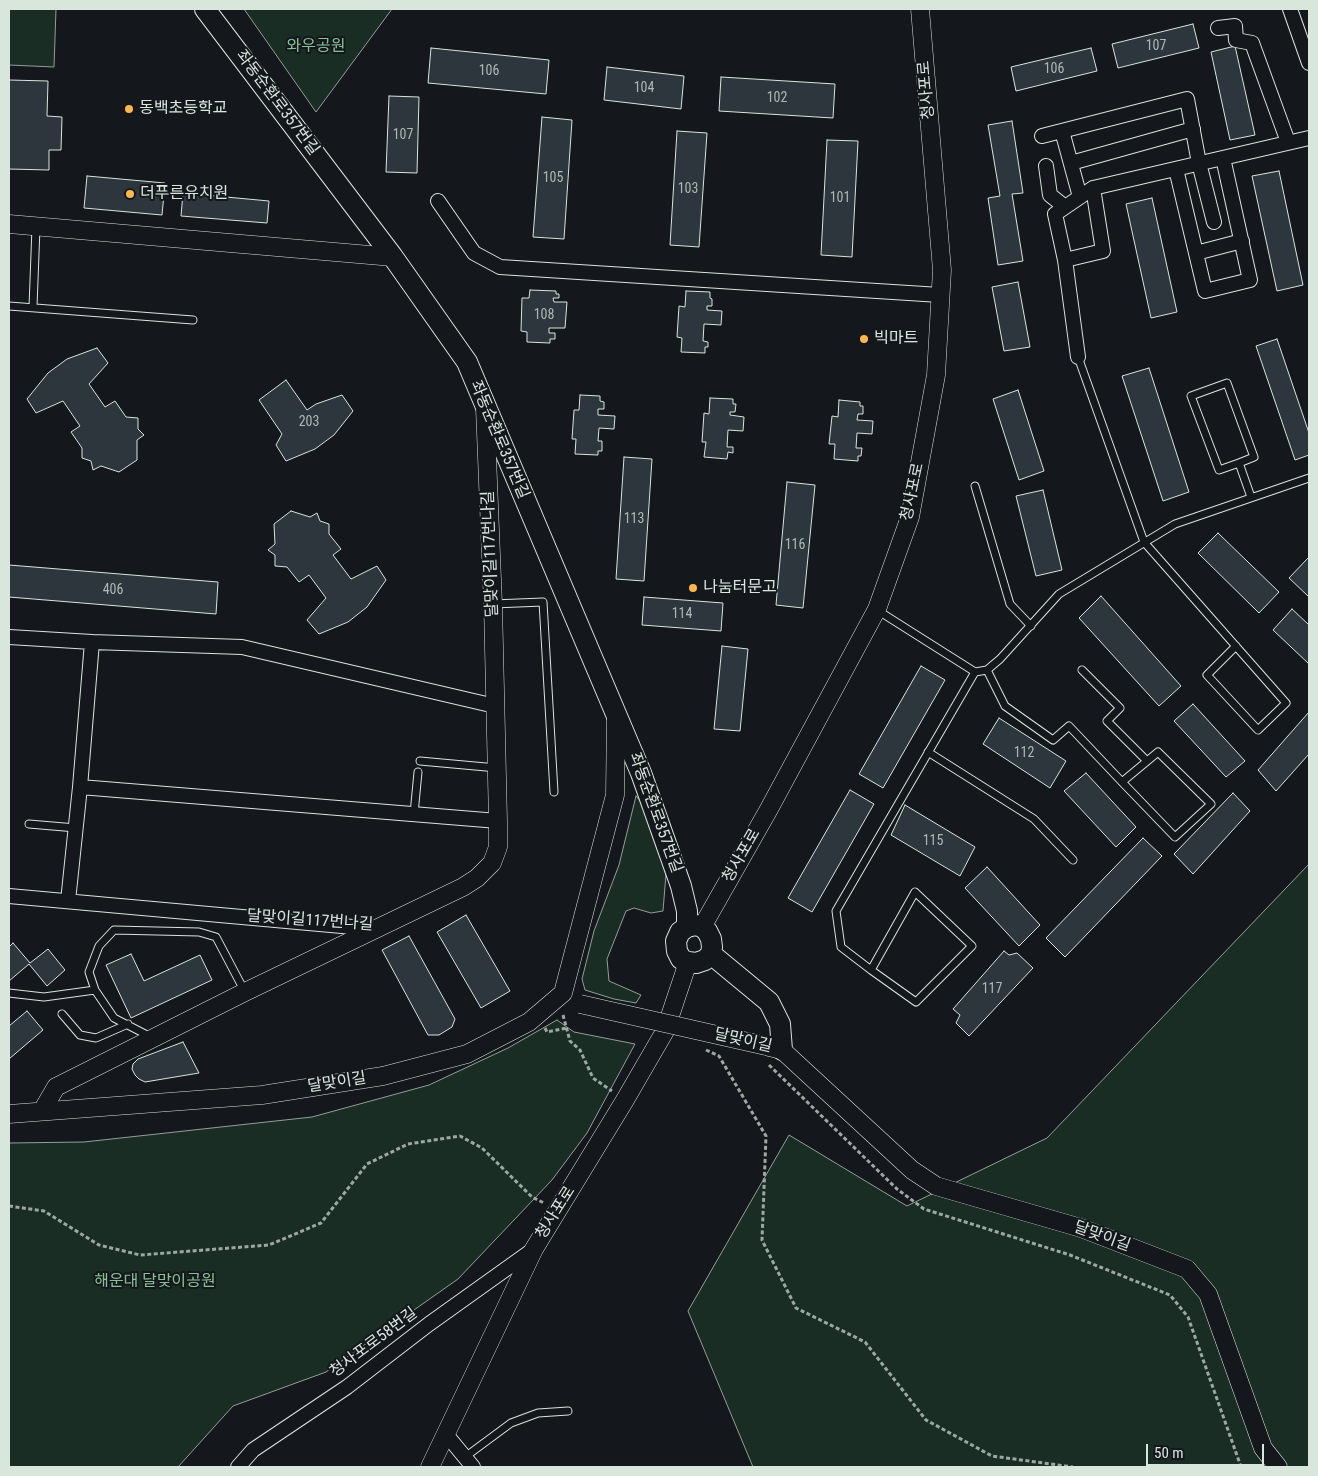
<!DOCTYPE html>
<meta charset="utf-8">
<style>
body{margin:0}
#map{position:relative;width:1318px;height:1476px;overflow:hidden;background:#14181c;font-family:"Roboto Condensed",sans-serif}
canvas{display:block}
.frame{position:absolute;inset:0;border:10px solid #d8e6dc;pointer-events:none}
.scale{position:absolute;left:1146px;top:1444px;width:118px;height:22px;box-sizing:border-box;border:2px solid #d8e6dc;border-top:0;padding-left:6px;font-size:15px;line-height:18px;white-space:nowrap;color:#d8e6dc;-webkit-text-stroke:4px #14181c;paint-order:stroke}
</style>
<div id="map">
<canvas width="1318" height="1476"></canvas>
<div class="frame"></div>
<div class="scale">50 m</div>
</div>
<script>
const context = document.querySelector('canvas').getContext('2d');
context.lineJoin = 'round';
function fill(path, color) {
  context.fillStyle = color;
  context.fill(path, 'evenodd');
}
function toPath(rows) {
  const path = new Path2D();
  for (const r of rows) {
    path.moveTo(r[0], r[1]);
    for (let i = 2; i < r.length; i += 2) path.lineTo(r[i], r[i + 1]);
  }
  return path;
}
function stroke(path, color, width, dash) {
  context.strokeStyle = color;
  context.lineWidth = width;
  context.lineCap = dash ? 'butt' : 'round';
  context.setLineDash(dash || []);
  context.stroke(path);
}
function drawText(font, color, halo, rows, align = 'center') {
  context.font = font + ' "Roboto Condensed","Noto Sans KR",sans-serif';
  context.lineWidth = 4;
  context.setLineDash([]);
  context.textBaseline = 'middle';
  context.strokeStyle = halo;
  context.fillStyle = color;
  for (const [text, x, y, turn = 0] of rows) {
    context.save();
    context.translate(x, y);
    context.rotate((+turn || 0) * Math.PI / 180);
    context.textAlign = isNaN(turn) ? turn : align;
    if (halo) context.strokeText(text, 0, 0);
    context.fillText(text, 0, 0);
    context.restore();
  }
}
const green = toPath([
 [9,9,56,9,54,67,9,65,9,9],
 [244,9,392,9,316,112,244,9],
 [636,796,642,803,666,874,663,911,651,913,634,908,626,911,607,959,609,981,641,995,636,1003,614,999,585,990,582,979,594,931,619,865,636,796],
 [1309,864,1309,1467,753,1467,688,1311,789,1135,907,1206,1047,1138,1309,864],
 [557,1020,574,1032,635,1044,587,1133,552,1180,458,1279,326,1372,233,1406,178,1467,9,1467,9,1143,84,1142,312,1117,429,1085,508,1048,557,1020]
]);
fill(green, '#1a2d24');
stroke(green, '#939e99', 1);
const building = toPath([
 [1193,24,1199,48,1118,68,1112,44,1193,24],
 [1235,46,1255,135,1230,140,1211,52,1235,46],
 [431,48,549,60,546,94,428,83,431,48],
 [1091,48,1097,71,1016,91,1011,67,1091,48],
 [607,67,684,76,681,109,604,100,607,67],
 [721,77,835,84,833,118,719,111,721,77],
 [9,80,48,81,47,116,62,117,61,150,49,150,49,170,9,169,9,80],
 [389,96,419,97,417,173,386,172,389,96],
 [542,117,572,120,564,239,533,237,542,117],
 [1012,121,1023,193,1012,194,1023,261,998,265,988,198,1000,196,988,125,1012,121],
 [677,131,707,133,699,247,670,245,677,131],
 [827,140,858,141,852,257,821,255,827,140],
 [1279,171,1303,285,1277,291,1252,176,1279,171],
 [87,176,165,183,162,215,84,208,87,176],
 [183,193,269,201,267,223,181,216,183,193],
 [1152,198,1177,312,1151,318,1126,204,1152,198],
 [1018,282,1030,347,1004,351,992,287,1018,282],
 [530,290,556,291,556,294,559,294,559,298,553,298,554,302,567,302,565,328,549,328,549,333,555,333,555,339,550,339,550,343,527,342,527,332,521,331,522,298,529,298,530,290],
 [686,291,710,292,710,298,712,299,712,306,707,306,707,310,722,311,721,325,704,324,703,341,708,342,708,347,705,347,705,353,681,352,682,338,677,337,679,306,685,307,686,291],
 [1277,339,1309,433,1309,455,1295,460,1256,346,1277,339],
 [97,348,108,363,89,384,105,407,115,401,126,417,138,418,138,429,144,435,137,440,137,460,119,472,101,466,93,470,91,461,82,458,82,448,71,432,80,426,63,401,36,413,27,399,48,373,67,359,97,348],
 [1149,368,1189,492,1163,501,1122,376,1149,368],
 [286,380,307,410,316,404,342,395,353,411,334,435,315,449,286,461,276,445,282,434,259,400,286,380],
 [1018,390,1044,471,1019,480,993,399,1018,390],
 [580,395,600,396,600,401,604,402,604,409,598,409,598,415,615,416,614,429,599,428,598,441,602,441,602,451,598,451,598,455,575,454,576,439,572,439,574,410,579,410,580,395],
 [710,398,733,399,733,404,736,404,735,412,730,412,730,415,744,417,743,431,728,430,727,447,733,447,733,453,728,452,727,459,704,457,706,442,702,442,704,413,709,414,710,398],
 [839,400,860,402,860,406,863,406,863,414,858,414,857,420,873,421,872,434,857,433,856,448,862,448,861,456,858,456,858,461,834,459,835,444,829,444,832,416,838,417,839,400],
 [624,457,652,459,644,581,616,579,624,457],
 [787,482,815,485,803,608,776,605,787,482],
 [1043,490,1062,570,1036,576,1016,496,1043,490],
 [291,511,310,517,317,513,320,521,329,524,329,534,341,549,333,555,351,579,377,566,386,580,367,607,348,622,319,634,307,620,326,598,309,575,299,582,287,567,275,566,275,555,268,550,275,544,274,524,291,511],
 [1218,533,1279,592,1259,613,1198,553,1218,533],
 [1309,557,1309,597,1289,578,1309,557],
 [9,565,218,582,216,614,9,597,9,565],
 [1101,596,1181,686,1159,706,1079,618,1101,596],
 [644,597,723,603,721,631,642,625,644,597],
 [1292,609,1309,625,1309,664,1273,630,1292,609],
 [722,646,748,649,740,731,714,729,722,646],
 [921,666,945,680,883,788,859,774,921,666],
 [1193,704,1245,761,1226,777,1174,721,1193,704],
 [1309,712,1309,754,1276,791,1258,770,1309,712],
 [999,718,1066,761,1050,788,983,744,999,718],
 [1086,773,1136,827,1116,847,1064,791,1086,773],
 [850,790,874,804,812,912,788,898,850,790],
 [1233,793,1250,811,1193,874,1174,854,1233,793],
 [905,805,975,847,960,876,891,835,905,805],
 [1143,838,1162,856,1065,957,1046,938,1143,838],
 [987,867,1040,925,1019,946,965,888,987,867],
 [466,915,510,991,481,1008,437,932,466,915],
 [409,936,455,1019,452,1027,439,1035,428,1035,382,950,409,936],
 [13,943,30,963,48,949,65,970,47,986,29,964,9,981,9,947,13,943],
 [1004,951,1009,955,1017,953,1033,968,969,1036,956,1023,960,1015,953,1009,1004,951],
 [131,954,144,981,200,955,212,980,131,1018,106,965,131,954],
 [27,1011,43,1030,9,1059,9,1026,27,1011],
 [183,1042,199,1073,145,1082,139,1079,135,1075,132,1069,133,1064,138,1059,183,1042]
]);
fill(building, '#2c363c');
stroke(building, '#d8e6dc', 1);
const service = toPath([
 [9,306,193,320],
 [33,307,36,227],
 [1078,357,1144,542,1286,703,1258,730,1207,675,1236,646],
 [1239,463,1219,470,1191,396,1227,383,1254,457,1239,463,1251,497],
 [975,486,1010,604,1031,626],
 [493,604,543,602,554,792],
 [877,610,975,672,987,670,1000,659,1059,594,1175,524,1309,478],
 [987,670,1005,706,1053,740,1069,726,1122,782,1175,837,1211,804,1158,752,1122,782],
 [1082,670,1120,708,1107,721,1147,761],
 [928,752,1034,819,1073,860],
 [420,761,497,768],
 [414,814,418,772],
 [29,824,76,828],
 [871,970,915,892,972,946,916,1002,871,970,841,947,836,911,975,672],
 [9,993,44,997,95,990],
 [62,1014,80,1035,96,1038,128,1024],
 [151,1037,114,1018,95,990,89,972,99,946,114,930,199,932,216,937,245,992],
 [465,1457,511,1423,538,1413,568,1411]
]);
const minor = toPath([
 [1290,9,1309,63],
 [1218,28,1235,26,1236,40,1252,43,1288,142],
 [1062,131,1080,197],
 [1042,136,1187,99,1199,163,1214,222],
 [1071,163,1193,129],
 [1046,166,1050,195,1065,207],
 [1176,169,1205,291,1250,280,1223,158],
 [438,201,474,253,500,267,940,295],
 [1196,253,1242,241],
 [1065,260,1055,214,1093,188],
 [1078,357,1065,260,1103,251,1093,188,1309,138],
 [9,637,92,642,242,647,495,706],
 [80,787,498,821],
 [9,896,375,929],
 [68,901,80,787,92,642],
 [445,1433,473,1467],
 [238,1467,253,1450,347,1387,429,1324,534,1249]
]);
const tertiary = toPath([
 [9,224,393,257],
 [702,927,769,809,877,609,910,517,936,375,942,270,920,9],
 [563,993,615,795,616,715],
 [769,1047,782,1050,912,1170,936,1186,1081,1228,1187,1269,1208,1294,1263,1448,1278,1467],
 [42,1111,56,1087,245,992,463,887,477,878,492,863,498,847,498,821,493,604,485,408],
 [9,1114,262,1095,383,1076,467,1054,529,1022,563,993],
 [430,1467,534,1249,625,1100,665,1031,688,962]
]);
const secondary = toPath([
 [205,9,393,257,467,362,641,773,681,886,687,911,687,927],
 [695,925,702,927,707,931,711,939,712,947,711,954,705,960,696,963,688,962,681,959,677,951,676,941,680,932,687,927,695,925],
 [711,954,769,1002,780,1024,782,1050]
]);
stroke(service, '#d8e6dc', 9);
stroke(minor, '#d8e6dc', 16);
stroke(tertiary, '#d8e6dc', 19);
stroke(secondary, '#d8e6dc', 22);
stroke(toPath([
 [563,1015,570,1041,580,1050,593,1078,612,1091],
 [545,1028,547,1032,567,1028],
 [706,1050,719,1056,766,1136,762,1240,796,1308,865,1342,926,1420,992,1456,1073,1467],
 [769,1065,897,1189,924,1209,1070,1255,1170,1295,1188,1317,1240,1464,1242,1467],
 [9,1206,44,1211,99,1245,140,1255,269,1245,321,1223,367,1164,408,1144,460,1136,482,1148,532,1197,544,1203]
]), '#9da8a2', 3, [4, 2.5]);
stroke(service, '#14181c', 7);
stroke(minor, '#14181c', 14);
stroke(tertiary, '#14181c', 18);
stroke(secondary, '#14181c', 20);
const tertiaryBridge = toPath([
 [580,1004,766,1046]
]);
stroke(tertiaryBridge, '#d8e6dc', 19, []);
stroke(tertiaryBridge, '#14181c', 18);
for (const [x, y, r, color] of [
 [129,109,5,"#ffb74d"],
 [130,194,5,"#ffb74d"],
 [864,339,5,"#ffb74d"],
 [693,588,5,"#ffb74d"]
]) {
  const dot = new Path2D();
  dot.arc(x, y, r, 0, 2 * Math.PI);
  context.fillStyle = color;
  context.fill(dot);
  stroke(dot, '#14181c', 2);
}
drawText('14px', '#adbab4', null, [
 ["107",1156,46],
 ["106",1054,69],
 ["106",489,71],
 ["104",644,88],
 ["102",777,98],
 ["107",403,135],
 ["105",553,178],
 ["103",688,189],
 ["101",840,198],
 ["108",544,315],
 ["203",309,422],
 ["113",634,519],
 ["116",795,545],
 ["406",113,590],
 ["114",682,614],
 ["112",1024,753],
 ["115",933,841],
 ["117",992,989]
]);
drawText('16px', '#8ac095', '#14181c', [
 ["와우공원",316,47],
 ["해운대 달맞이공원",155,1282]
]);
drawText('16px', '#d8e6dc', '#14181c', [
 ["청사포로",927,90,-95],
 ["좌동순환로357번길",277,103,53],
 ["좌동순환로357번길",499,440,67],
 ["청사포로",913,492,-78],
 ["달맞이길117번나길",491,554,-92],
 ["좌동순환로357번길",655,813,70],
 ["청사포로",742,856,-60],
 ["달맞이길117번나길",310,921,4],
 ["달맞이길",743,1041,13],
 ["달맞이길",337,1083,-9],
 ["청사포로",556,1213,-58],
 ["달맞이길",1102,1237,20],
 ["청사포로58번길",374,1343,-37]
]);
drawText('16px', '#d8e6dc', '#14181c', [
 ["동백초등학교",139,109],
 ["더푸른유치원",140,194],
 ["빅마트",874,339],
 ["나눔터문고",703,588]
], 'left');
</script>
